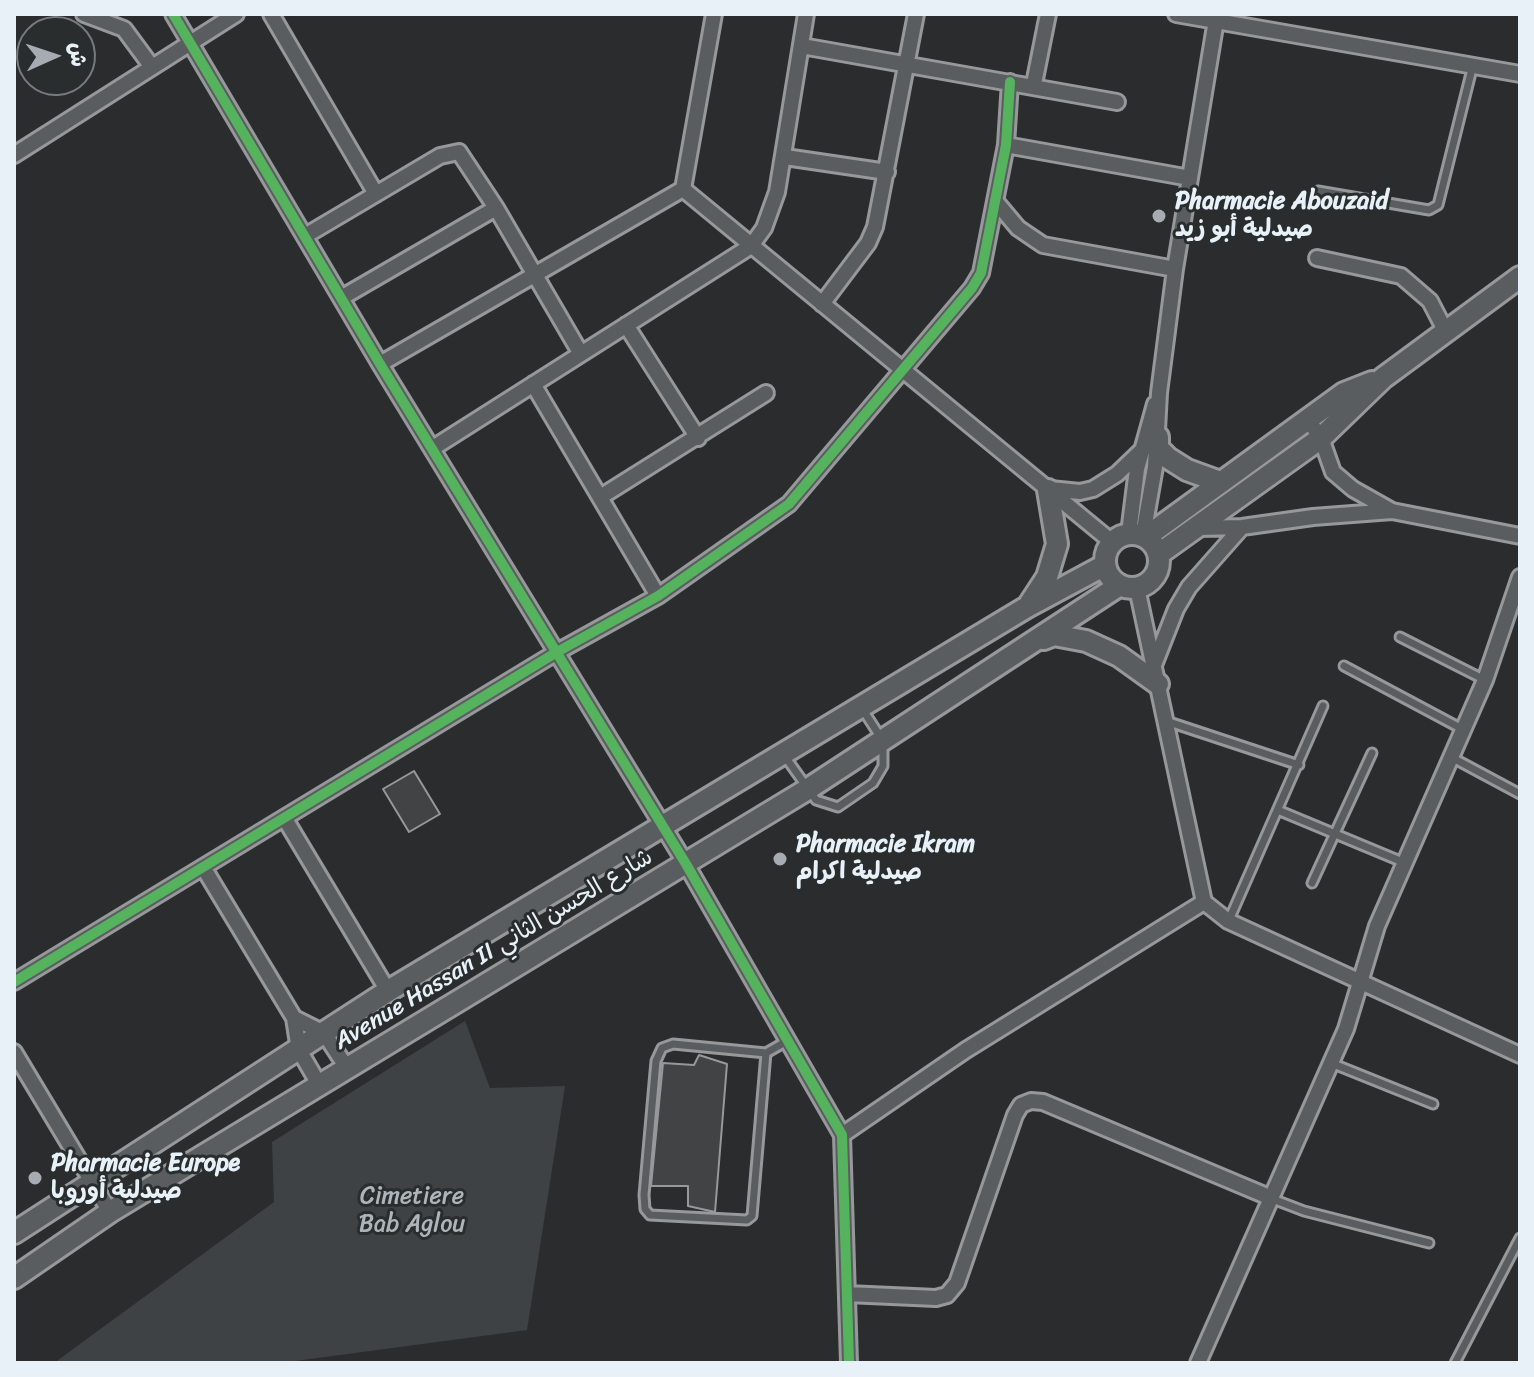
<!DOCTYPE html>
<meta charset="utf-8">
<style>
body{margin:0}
#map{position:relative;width:1534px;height:1377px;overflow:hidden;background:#2b2c2d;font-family:Sriracha,"Playpen Sans Arabic",sans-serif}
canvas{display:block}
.frame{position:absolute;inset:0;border:16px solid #e8f1f8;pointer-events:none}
.north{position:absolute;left:16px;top:16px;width:80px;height:80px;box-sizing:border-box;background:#2a2d2e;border:2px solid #767b7f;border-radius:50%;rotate:87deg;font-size:22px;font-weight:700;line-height:32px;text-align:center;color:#e8f1f8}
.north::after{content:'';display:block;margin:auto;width:28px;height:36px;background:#a6acb1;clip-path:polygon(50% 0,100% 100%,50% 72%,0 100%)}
</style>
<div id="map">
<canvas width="1534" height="1377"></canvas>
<div class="frame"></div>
<div class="north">ش</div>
</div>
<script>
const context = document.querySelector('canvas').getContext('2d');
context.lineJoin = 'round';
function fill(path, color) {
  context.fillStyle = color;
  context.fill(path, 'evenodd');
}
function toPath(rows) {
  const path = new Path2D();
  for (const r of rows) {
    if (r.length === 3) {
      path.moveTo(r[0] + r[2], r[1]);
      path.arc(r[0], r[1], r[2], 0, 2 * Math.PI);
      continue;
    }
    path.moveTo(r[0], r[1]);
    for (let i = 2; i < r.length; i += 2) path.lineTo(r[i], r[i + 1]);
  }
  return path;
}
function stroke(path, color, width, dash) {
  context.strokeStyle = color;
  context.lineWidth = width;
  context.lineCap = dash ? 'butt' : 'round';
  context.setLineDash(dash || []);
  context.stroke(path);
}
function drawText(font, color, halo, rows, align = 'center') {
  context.font = font + ' Sriracha,"Playpen Sans Arabic",sans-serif';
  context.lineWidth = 6;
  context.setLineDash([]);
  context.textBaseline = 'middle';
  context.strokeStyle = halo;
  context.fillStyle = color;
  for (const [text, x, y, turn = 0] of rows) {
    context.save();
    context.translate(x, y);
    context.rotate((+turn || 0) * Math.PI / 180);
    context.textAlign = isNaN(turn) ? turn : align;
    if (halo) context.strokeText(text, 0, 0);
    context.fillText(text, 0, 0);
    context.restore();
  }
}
fill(toPath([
 [465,1021,490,1088,565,1086,527,1330,280,1363,54,1363,274,1202,272,1142]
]), '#3f4244');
const building = toPath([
 [414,771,440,814,409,832,383,789,414,771],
 [699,1055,727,1064,715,1212,688,1206,688,1186,651,1186,663,1063,694,1065,699,1055]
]);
fill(building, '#424344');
stroke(building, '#96989a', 2);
const lane = toPath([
 [1318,191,1429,210,1438,205,1473,65],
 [1400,637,1485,680],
 [1344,666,1464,730],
 [1166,721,1299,765],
 [784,755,816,800,838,807,873,783,883,766,883,741,863,710],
 [1451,757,1520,794],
 [1280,811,1405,863],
 [1312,883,1372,753],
 [1229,920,1323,706],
 [766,1053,673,1044,662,1048,656,1061,644,1195,645,1209,650,1215,747,1220,752,1216,766,1053,787,1041],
 [1331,1063,1433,1104],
 [1270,1198,1304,1211,1429,1243],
 [1455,1363,1520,1238]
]);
const street = toPath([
 [84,14,124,29,152,67],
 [173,14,380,364,686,864,842,1135,849,1363],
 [271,14,376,194],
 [1176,14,1520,74],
 [802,46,1117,102],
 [1034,84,1048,14],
 [1006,145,1190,178],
 [14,155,236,14],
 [785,157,887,172],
 [683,189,1112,542],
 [683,189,714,14],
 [997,203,1018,228,1043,245,1175,269],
 [305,236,440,156,459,152,496,208,581,354],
 [1317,258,1401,276,1430,301,1446,332],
 [341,298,496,208],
 [822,304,868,243,875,227,916,14],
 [626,325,698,438],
 [380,364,683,189],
 [533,384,658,596],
 [1308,420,1321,438,1333,472,1353,489,1392,511],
 [433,448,751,246,764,228,777,192,806,14],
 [1050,489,1080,492,1093,489,1117,474,1142,450],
 [602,496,766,393],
 [1198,528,1242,527,1313,517,1392,511,1520,536],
 [1129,533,1137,469,1155,404],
 [1143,535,1155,467,1159,393,1175,269,1217,14],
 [1137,588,1204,902,1228,921,1520,1055],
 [1154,665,1176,609,1189,587,1242,527],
 [285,819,388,991],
 [203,867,294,1018,299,1050,320,1086],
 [14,982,557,652,658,596,789,504,972,288,981,273,1006,145,1010,82],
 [294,1018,324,1033,347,1068],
 [14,1052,110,1212],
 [842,1135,966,1050,1204,902],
 [847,1294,936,1298,947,1295,957,1283,1015,1115,1021,1105,1031,1101,1043,1102,1269,1197],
 [1198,1363,1346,1029,1377,926,1485,680,1520,577]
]);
const secondary = toPath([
 [1158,437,1158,448,1168,458,1187,470,1220,482],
 [1132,561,27],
 [1146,537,1344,393,1372,382],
 [1159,554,1321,438,1383,378,1520,277],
 [1030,603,1047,577,1057,544,1048,490],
 [1044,639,1054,635,1086,641,1119,656,1158,684],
 [14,1233,388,991,1027,607,1105,565],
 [14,1278,110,1212,808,789,1120,585]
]);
stroke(lane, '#96989a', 13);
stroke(street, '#96989a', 20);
stroke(secondary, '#96989a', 26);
stroke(lane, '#5a5d60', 7);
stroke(street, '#5a5d60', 14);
stroke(secondary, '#5a5d60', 20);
stroke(toPath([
 [173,14,380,364,686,864,842,1135,849,1363],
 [14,982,557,652,658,596,789,504,972,288,981,273,1006,145,1010,82]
]), '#56b35d', 10);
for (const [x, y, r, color] of [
 [1159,216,8,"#a6acb1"],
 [780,859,8,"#a6acb1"],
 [35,1178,8,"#a6acb1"]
]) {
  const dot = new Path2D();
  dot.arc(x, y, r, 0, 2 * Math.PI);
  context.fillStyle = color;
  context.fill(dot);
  stroke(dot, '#2a2d2e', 3);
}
drawText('bold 24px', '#e8f1f8', '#2a2d2e', [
 ["Pharmacie Abouzaid",1175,202],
 ["صيدلية أبو زيد",1175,230],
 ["Pharmacie Ikram",796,845],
 ["صيدلية اكرام",796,873],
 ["Pharmacie Europe",51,1164],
 ["صيدلية أوروبا",51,1192]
], 'left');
drawText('24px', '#e8f1f8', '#2a2d2e', [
 ["Avenue Hassan II شارع الحسن الثاني",494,950,-31]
]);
drawText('24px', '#aeb5ba', '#2a2d2e', [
 ["Cimetiere",412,1197],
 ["Bab Aglou",412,1225]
]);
</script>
